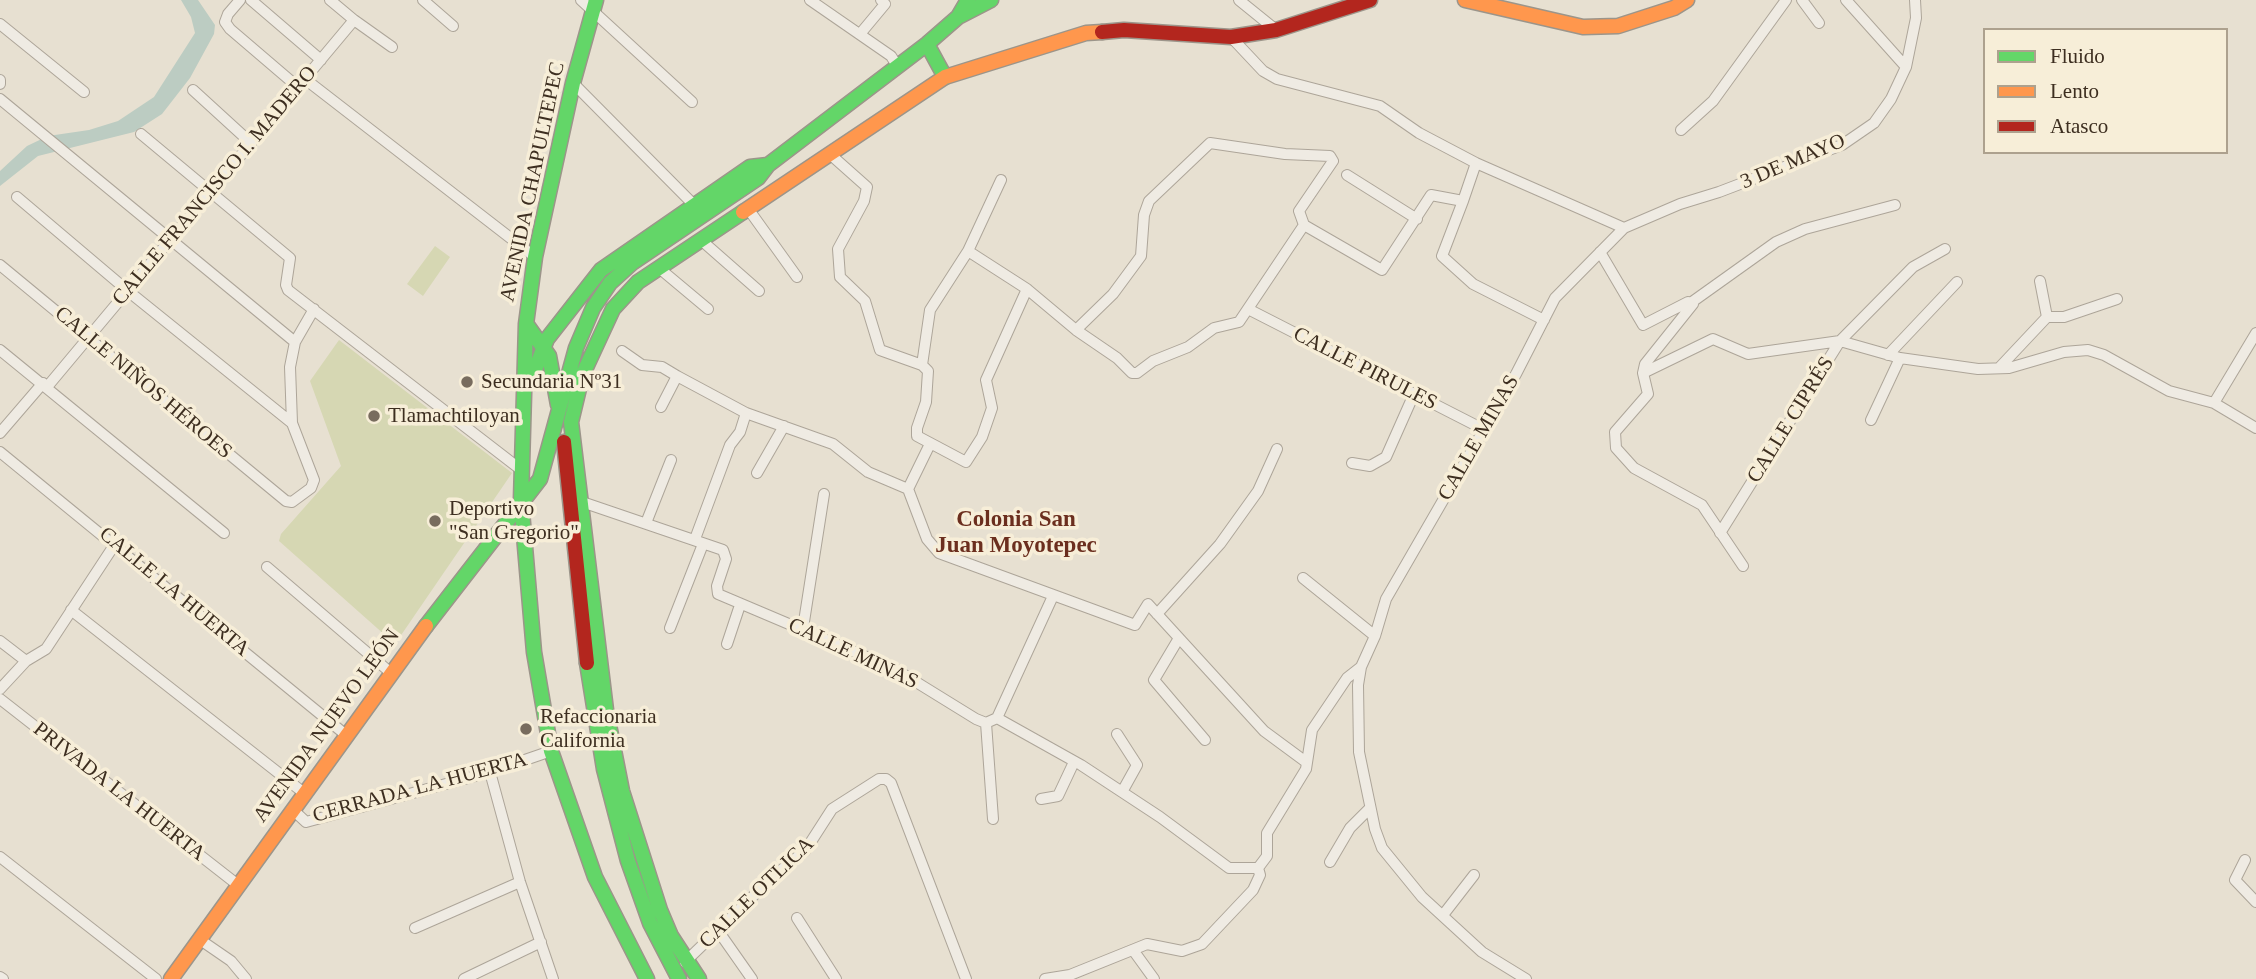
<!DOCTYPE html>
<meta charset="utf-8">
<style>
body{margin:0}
#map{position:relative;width:2256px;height:979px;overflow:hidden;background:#e7e0d1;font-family:"Times New Roman",serif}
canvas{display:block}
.legend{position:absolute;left:1983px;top:28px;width:245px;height:126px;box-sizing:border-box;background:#f7eed8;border:2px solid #ada18e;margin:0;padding:9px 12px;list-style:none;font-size:21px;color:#3d2e20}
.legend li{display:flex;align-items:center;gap:14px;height:35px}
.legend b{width:35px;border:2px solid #ada18e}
</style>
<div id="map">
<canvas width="2256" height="979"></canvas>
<ul class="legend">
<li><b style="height:9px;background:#63d668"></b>Fluido</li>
<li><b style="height:9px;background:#ff974d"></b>Lento</li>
<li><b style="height:9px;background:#b3261e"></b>Atasco</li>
</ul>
</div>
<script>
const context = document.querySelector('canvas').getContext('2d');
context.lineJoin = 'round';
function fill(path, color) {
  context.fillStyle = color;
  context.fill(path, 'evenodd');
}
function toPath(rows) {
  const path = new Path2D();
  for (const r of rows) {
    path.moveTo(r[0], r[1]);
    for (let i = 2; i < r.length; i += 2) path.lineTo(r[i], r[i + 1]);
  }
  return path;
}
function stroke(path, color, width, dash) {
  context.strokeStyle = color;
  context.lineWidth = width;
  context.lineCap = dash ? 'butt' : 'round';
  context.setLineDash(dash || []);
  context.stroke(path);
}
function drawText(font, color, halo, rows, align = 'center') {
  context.font = font + ' "Times New Roman",serif';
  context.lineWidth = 7;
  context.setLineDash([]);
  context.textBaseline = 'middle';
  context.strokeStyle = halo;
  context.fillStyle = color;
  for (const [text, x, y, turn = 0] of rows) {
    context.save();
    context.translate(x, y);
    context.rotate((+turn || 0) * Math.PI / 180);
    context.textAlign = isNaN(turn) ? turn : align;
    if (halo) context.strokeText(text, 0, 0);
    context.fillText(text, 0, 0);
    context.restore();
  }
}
fill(toPath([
 [435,246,450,257,423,296,407,284],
 [339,340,512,473,395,644,279,541,281,534,341,466,310,381]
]), '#d6d7b3');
fill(toPath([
 [181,0,198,0,215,25,214,34,190,78,162,114,134,132,38,156,0,186,0,171,27,146,48,136,89,130,118,121,154,97,195,33,191,17]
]), '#bcccc2');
const street = toPath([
 [240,0,228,14,225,22,230,29,299,88],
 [251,0,321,60],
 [330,0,354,20],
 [423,0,453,26],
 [581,0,692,102],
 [810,0,891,56,898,67],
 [1239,0,1276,30],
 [1802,0,1819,23],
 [1846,0,1906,67],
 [0,24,84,92],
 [860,34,885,4,881,0],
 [1231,37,1263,71,1277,79,1380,106,1419,133,1476,163,1624,228],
 [305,79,535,257],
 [0,80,0,84],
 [573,83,694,205],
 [193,90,251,143],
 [0,99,295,342],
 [1681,130,1713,101,1786,0],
 [141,134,290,258,286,285,288,290,520,469],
 [831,155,867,187,864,201,838,249,840,277,865,301,880,350,922,365,928,371,926,402,917,428,917,436,966,462,982,437,992,408,986,380,1027,289],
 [1347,175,1417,219],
 [17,197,128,291,292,423],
 [1463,201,1442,256,1473,284,1544,320],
 [749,210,797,277],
 [1304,225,1382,270,1431,195,1463,201,1476,163],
 [701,240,759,291],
 [968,251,1027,289,1076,330,1117,358,1132,373,1137,373,1153,361,1188,347,1214,328,1239,322,1304,225],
 [1600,252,1643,325,1688,302,1693,304,1645,364,1643,373,1648,394,1615,432,1616,448,1634,468,1702,505,1743,566],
 [0,265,286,501,292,502,311,488,314,480,292,423,290,367,295,342,314,309],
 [659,268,708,309],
 [1692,302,1776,242,1805,229,1895,205],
 [1248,309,1483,429],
 [2047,317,2064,317,2117,299],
 [1076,330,1113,294,1141,256,1144,215,1149,201,1210,143,1285,154,1330,156,1333,161,1299,211,1304,225],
 [1840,341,1900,358,1978,369,2009,368,2064,352,2088,350,2104,355,2169,391,2214,403,2256,428],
 [1840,341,1913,267,1945,249],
 [0,350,224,533],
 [622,351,642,365,662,367,677,376],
 [1888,355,1957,282],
 [922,365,930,310,968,251,1001,180],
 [1999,368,2047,317,2040,281],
 [1643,373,1713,339,1748,354,1840,341,1720,533],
 [47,387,354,20,392,47],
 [2214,403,2256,333],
 [661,407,677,376,746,413,833,444,868,472,908,489,927,539,939,553,1135,625,1148,604,1264,731,1306,762],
 [1871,420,1900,358],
 [0,433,43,383],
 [0,452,346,735],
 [1352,463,1370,466,1386,457,1414,394],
 [757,473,784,426],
 [908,489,930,444],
 [582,502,723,550,726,559,717,586,718,594,895,669,976,719,986,723,997,718,1081,765,1160,817,1229,868,1258,868],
 [646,523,671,460],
 [695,539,730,445,740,432,746,413],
 [267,567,391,673],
 [1303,578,1375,636],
 [71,610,304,793],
 [1157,614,1220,544,1258,491,1277,449],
 [670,628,703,544],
 [803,628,824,494],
 [1179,638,1154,680,1205,740],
 [0,641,26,661,46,649,115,544],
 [727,644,740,605],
 [0,689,26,661],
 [0,699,238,885],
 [997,718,1053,596],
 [986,723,993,819],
 [1117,734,1137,765,1122,792],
 [490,772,520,882,553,979],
 [1041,799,1058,796,1074,762],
 [292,809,306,822,490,772,551,751],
 [0,857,156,979],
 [2245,860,2235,880,2256,902],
 [1330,862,1350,828,1370,808],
 [1443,915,1474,875],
 [797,918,836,979],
 [415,928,520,882],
 [719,932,752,979],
 [199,939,231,961,246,979],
 [1133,950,1154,979],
 [685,962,775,875,805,851,832,809,879,779,886,779,891,783,966,979],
 [0,977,3,979],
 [464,979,541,942],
 [1045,979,1070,975,1147,944,1182,951,1202,944,1253,890,1260,875,1258,868,1267,856,1267,833,1306,769,1312,730,1347,678,1361,667],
 [1526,979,1482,952,1422,897,1382,848,1375,829,1359,752,1358,685,1361,667,1375,636,1386,599,1516,374,1555,298,1624,228,1680,204,1719,192,1842,145,1874,123,1891,99,1906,67,1916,18,1915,0]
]);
const fast = toPath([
 [596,0,573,83,535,257,526,324,521,500,534,652,551,751,595,877,647,979],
 [960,16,991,0],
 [927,44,945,77],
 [527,325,549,356,558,405],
 [531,380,547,339,601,270,750,167,768,165],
 [426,626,540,479,576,348,593,308,610,283,632,263,758,178,768,165,927,44,958,17,968,0],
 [587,663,604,769,628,861,650,923,679,979],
 [699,979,671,936,660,910,622,791,606,710,571,422,582,376,613,309,638,282,743,212]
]);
const slow = toPath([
 [1465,0,1583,27,1618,26,1674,8,1687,0],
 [743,212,945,77,1086,33,1102,32],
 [171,979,426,626]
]);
const jam = toPath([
 [1102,32,1124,30,1231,37,1276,30,1370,0],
 [564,442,587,663]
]);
stroke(street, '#ada599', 12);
stroke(fast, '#9c958a', 17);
stroke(slow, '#9c958a', 17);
stroke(jam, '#9c958a', 17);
stroke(street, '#efebe3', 10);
stroke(fast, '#63d668', 14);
stroke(slow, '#ff974d', 14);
stroke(jam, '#b3261e', 14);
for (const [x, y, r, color] of [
 [467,382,7,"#786c5e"],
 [374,416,7,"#786c5e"],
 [435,521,7,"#786c5e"],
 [526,729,7,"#786c5e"]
]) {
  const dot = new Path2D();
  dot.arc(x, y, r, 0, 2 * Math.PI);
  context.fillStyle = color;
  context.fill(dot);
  stroke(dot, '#f7eed8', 2.5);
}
drawText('21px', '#3d2e20', '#f7eed8', [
 ["3 DE MAYO",1793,162,-23],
 ["AVENIDA CHAPULTEPEC",533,182,-78],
 ["CALLE FRANCISCO I. MADERO",215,186,-50],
 ["CALLE PIRULES",1365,369,27],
 ["CALLE NIÑOS HÉROES",143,383,40],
 ["CALLE CIPRÉS",1791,420,-58],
 ["CALLE MINAS",1479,438,-60],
 ["CALLE LA HUERTA",174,592,40],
 ["CALLE MINAS",853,654,25],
 ["AVENIDA NUEVO LEÓN",327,726,-54],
 ["CERRADA LA HUERTA",420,788,-15],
 ["PRIVADA LA HUERTA",119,792,38],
 ["CALLE OTLICA",757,893,-44]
]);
drawText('21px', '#3d2e20', '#f7eed8', [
 ["Secundaria Nº31",481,382],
 ["Tlamachtiloyan",388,416],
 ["Deportivo",449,509],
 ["\"San Gregorio\"",449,533],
 ["Refaccionaria",540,717],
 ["California",540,741]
], 'left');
drawText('bold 23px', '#6b2e1e', '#f7eed8', [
 ["Colonia San",1016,520],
 ["Juan Moyotepec",1016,546]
]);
</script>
